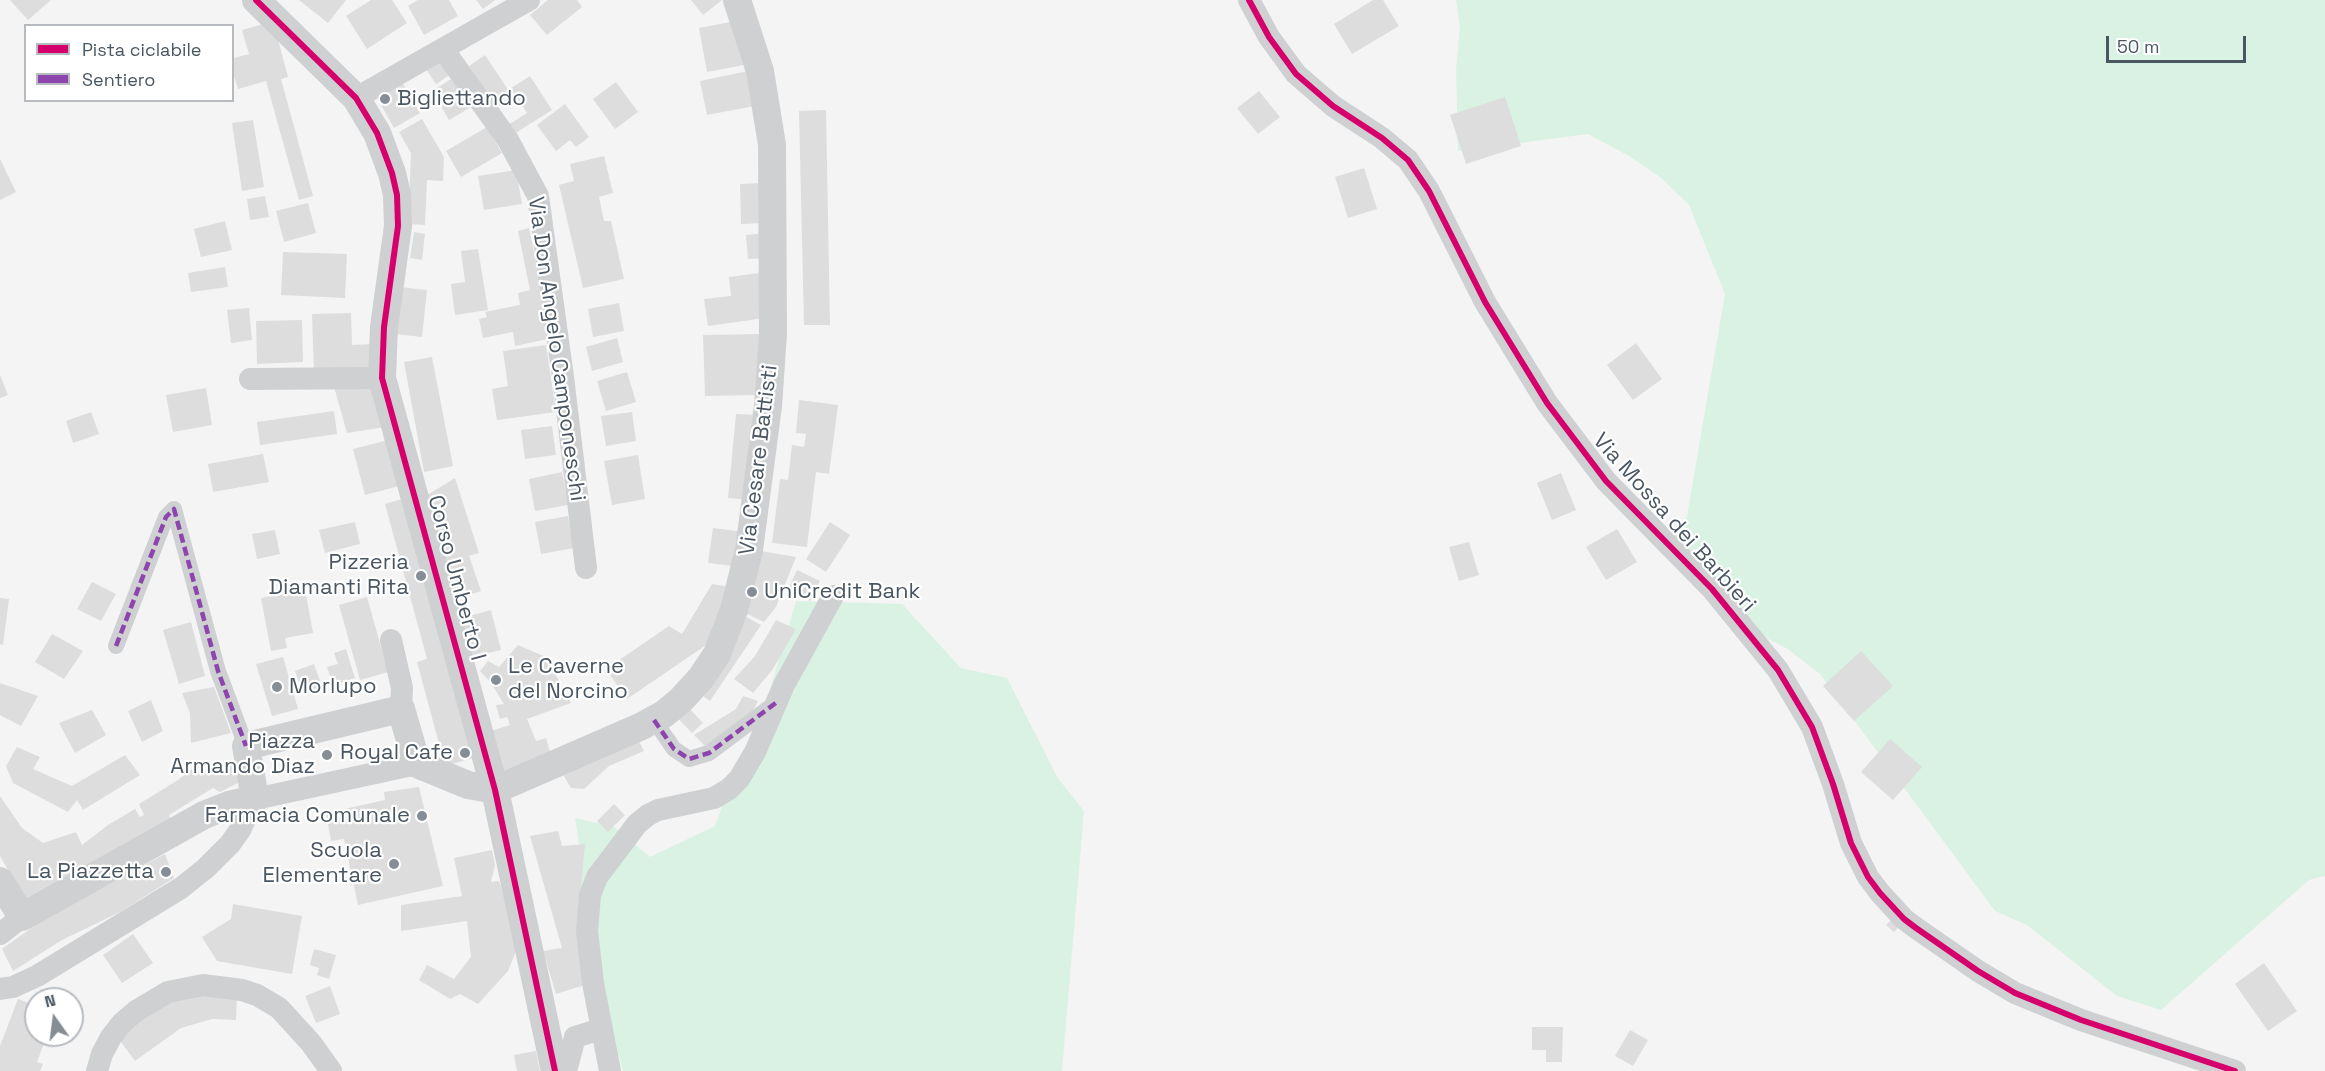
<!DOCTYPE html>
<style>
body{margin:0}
#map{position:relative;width:2325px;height:1071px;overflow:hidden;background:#f4f4f4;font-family:"Space Grotesk",sans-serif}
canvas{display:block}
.legend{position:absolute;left:24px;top:24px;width:210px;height:78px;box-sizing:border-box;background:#fff;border:2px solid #b7bbc0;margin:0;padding:8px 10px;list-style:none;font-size:18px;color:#4a5661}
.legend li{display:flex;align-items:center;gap:12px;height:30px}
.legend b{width:30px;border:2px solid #b7bbc0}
.north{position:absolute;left:24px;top:987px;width:60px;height:60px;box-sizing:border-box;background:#fff;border:2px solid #b7bbc0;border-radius:50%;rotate:346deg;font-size:16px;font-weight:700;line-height:24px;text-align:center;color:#4a5661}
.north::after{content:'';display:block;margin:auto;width:21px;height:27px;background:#868d94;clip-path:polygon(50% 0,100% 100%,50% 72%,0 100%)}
.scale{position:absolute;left:2106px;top:36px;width:140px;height:27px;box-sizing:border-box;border:3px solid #4a5661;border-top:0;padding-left:8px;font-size:18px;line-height:21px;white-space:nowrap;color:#4a5661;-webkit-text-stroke:4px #fff;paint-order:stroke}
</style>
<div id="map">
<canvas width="2325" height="1071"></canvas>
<ul class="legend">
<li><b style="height:8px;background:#d6006c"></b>Pista ciclabile</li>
<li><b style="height:8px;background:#8e44ad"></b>Sentiero</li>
</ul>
<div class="north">N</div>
<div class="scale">50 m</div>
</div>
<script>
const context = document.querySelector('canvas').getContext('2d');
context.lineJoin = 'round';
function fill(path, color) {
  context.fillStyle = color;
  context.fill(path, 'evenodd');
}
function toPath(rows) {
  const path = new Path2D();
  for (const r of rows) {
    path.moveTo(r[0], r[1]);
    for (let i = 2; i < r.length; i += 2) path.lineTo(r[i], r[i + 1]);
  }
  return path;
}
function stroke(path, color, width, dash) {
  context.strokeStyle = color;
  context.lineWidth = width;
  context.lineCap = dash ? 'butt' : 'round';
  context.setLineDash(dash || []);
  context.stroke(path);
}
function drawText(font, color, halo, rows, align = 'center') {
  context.font = font + ' "Space Grotesk",sans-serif';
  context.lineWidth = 4.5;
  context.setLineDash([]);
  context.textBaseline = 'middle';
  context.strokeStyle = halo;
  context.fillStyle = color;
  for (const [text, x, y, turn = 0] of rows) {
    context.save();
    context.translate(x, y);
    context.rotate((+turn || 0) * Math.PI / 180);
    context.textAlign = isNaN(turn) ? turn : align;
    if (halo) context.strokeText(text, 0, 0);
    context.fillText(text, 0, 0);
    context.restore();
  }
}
fill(toPath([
 [1456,0,2325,0,2325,876,2309,880,2161,1010,2117,996,2027,925,1995,911,1820,674,1788,649,1751,630,1665,547,1687,516,1725,294,1689,205,1660,177,1629,156,1588,134,1458,151,1456,69,1460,28],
 [796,601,902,604,961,668,1007,678,1057,777,1084,811,1062,1071,623,1071,616,1046,559,898,581,856,575,818,614,827,650,857,715,826,730,784,755,741]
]), '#d9f2e3');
fill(toPath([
 [10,0,51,0,28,20],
 [299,0,346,0,328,23],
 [371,0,392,0,407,23,367,49,346,16],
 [418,0,449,0,458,16,424,35,408,6],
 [476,0,495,0,483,9],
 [548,0,577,0,582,7,547,35,530,15],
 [691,0,722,0,703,15],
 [1373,0,1383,0,1399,26,1352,54,1334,24],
 [273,21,288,77,281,79,313,196,299,200,266,81,238,89,232,70,232,54,234,58,249,54,242,30],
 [736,21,744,65,707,72,699,28],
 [485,55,509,91,492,101,469,66],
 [440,56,451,74,436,84,424,66],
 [753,70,760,105,707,115,700,81],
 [456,76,473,106,449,120,432,91],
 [530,76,552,110,514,134,508,125,527,113,511,88],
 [402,82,420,113,394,128,376,96],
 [616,82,638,112,615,129,593,99],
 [1259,91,1280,117,1258,134,1237,108],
 [1505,97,1521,146,1466,164,1450,115],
 [565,104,589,137,576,147,570,140,556,151,537,125],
 [826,110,830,325,804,325,799,111],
 [422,119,444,157,443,181,427,180,425,225,408,224,411,153,399,132],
 [253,120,264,187,242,191,232,123],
 [487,127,502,153,461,177,446,151],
 [604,156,613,193,599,197,604,221,611,221,624,279,583,288,559,185,574,181,570,164],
 [0,159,16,192,0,200],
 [1364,168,1377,209,1348,218,1335,177],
 [516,170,522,204,484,210,478,176],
 [765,183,766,223,741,224,740,184],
 [265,196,269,217,250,220,247,199],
 [308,203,316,233,284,242,276,211],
 [225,221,232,250,201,257,194,229],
 [529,228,552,338,515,346,513,332,483,338,479,319,487,317,485,312,520,305,518,293,530,290,518,231],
 [414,232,425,234,422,260,410,258],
 [766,233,768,258,748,259,746,235],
 [478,249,488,310,455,315,451,284,465,282,461,251],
 [283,252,347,254,345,298,281,295],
 [225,267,228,287,191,292,188,273],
 [759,273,765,318,708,326,704,299,731,296,729,277],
 [400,287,427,290,422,337,395,334],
 [619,303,624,331,593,337,588,309],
 [249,308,252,340,231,343,227,310],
 [351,313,352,345,373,344,373,373,314,375,312,314],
 [302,320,303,362,257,364,256,321],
 [759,334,760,395,705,396,703,335],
 [617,338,623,362,592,371,586,347],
 [1636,343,1662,379,1633,400,1607,365],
 [546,345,556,412,497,420,492,389,508,386,503,351],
 [432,357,453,466,424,472,404,362],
 [627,372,636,402,606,411,597,381],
 [0,375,8,395,0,398],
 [333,383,374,383,385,427,347,433],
 [206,388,212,425,173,432,166,395],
 [799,400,838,405,829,474,816,472,807,547,772,543,780,479,788,480,792,445,804,447,806,434,796,433],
 [334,411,337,434,260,445,257,422],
 [91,412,99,434,73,443,66,421],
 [632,412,636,441,606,446,601,416],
 [736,414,758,415,751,500,728,498],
 [552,426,556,455,525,459,521,430],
 [392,439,403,485,365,495,353,449],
 [263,454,269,482,213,492,208,464],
 [638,455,645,499,612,505,604,461],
 [562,472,568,505,535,511,529,479],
 [1561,473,1576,510,1552,520,1537,483],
 [455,478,479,553,469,556,481,591,455,600,424,497],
 [409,497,480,756,445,766,417,662,427,659,385,504],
 [568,516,574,548,541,554,535,522],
 [355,522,360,544,325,553,319,530],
 [830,522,850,535,826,572,806,559],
 [713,528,745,532,741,567,708,563],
 [1617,529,1637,562,1606,580,1586,547],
 [275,530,280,554,257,559,252,534],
 [1469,542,1479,575,1459,581,1449,547],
 [755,550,796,557,776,607,764,622,741,611],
 [797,570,820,581,810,601,787,591],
 [92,582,116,594,101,621,77,609],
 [712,584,735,588,712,641,627,699,606,669,669,626,682,634],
 [305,589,313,633,285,638,287,648,271,651,261,598],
 [367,597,388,672,360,680,339,605],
 [0,598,9,599,3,645,0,644],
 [491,610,501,650,467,658,458,619],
 [743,615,761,625,710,701,696,691],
 [776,620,796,629,773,669,753,693,734,679,755,656],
 [191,622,205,676,179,684,163,630],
 [52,634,83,651,64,679,35,662],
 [518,645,546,657,571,703,527,719,536,741,546,738,552,758,499,779,487,732,510,725,507,717,500,719,496,705,504,704,491,683,480,671,488,661,499,667],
 [346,649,355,678,333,685,327,667,338,664,334,653],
 [1861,651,1893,686,1854,721,1823,686],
 [283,657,298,709,272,716,256,664],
 [314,664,323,689,303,695,295,671],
 [0,683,38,696,21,726,0,715],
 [214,687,231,733,191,743,190,713,182,693],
 [743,696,758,701,750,717,708,749,694,735,736,709],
 [151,700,163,731,142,742,128,711],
 [684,703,703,723,692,733,673,713],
 [92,710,106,735,75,753,59,723],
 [635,733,644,751,609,766,584,789,571,788,562,773],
 [1890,739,1922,767,1893,800,1861,772],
 [17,747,40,757,33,769,72,786,125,755,140,775,83,810,77,800,68,812,13,783,6,766],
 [237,760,244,780,220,792,213,788,169,815,170,820,26,901,0,856,0,796,22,828,43,843,76,832,82,845,108,825,135,809,140,817,144,815,139,804,178,780,200,763,208,776],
 [419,787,443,886,358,905,344,839,331,841,326,813,385,800,384,792],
 [614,804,625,815,608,832,597,821],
 [558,831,562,846,585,844,577,929,588,984,556,994,543,951,562,948,530,836],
 [492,850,495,865,491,882,499,881,513,920,518,946,508,971,478,1004,460,994,450,999,419,980,427,965,454,979,471,957,467,921,401,931,401,905,462,896,454,858],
 [165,854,174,878,120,912,62,940,13,971,2,949,47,917],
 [233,904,302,916,292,974,217,961,202,937,231,919],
 [1894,917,1902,924,1894,932,1886,925],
 [133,934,153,963,122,983,103,955],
 [314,949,336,955,329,979,317,975,319,968,310,965],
 [2264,963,2297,1011,2268,1031,2235,984],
 [330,986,340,1014,316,1023,305,996],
 [237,992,236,1020,212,1019,181,1028,135,1061,115,1034,163,1000],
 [18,999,36,1006,36,1035,47,1035,37,1062,43,1064,40,1071,0,1071,0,1046],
 [1532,1027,1563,1027,1562,1062,1546,1062,1546,1050,1532,1050],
 [1630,1030,1648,1040,1633,1066,1615,1056],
 [536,1051,540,1071,517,1071,514,1055]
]), '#ddddde');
stroke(toPath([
 [116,646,166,517,174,509,218,671,246,746],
 [654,720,674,749,689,759,709,753,777,702]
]), '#ced0d2', 16);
stroke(toPath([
 [1249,0,1269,37,1296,74,1333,106,1382,138,1408,160,1429,191,1485,302,1547,403,1606,481,1712,589,1778,670,1812,727,1833,784,1851,843,1868,877,1880,893,1904,919,1916,928,1978,971,2015,993,2081,1020,2235,1071],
 [443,49,508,140,538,196,563,377,586,568],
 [356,98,529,0],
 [250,379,382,378],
 [391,640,402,688,401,709],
 [0,934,22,917],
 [0,989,13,987,37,976,181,888,206,868,230,844,240,830,255,799,417,764],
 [97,1071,102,1054,111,1037,122,1023,136,1011,168,992,203,985,242,990,257,995,279,1008,311,1043,331,1071],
 [566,1071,575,1037,601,1029],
 [610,1071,593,983,587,931,590,895,597,877,637,824,648,815,658,810,714,798,729,789,739,779,755,752,784,685,833,596]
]), '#ced0d2', 22);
stroke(toPath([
 [256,0,356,98,377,133,392,173,397,195,398,226,384,327,382,378,495,790,555,1071],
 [495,790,642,726,664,714,681,700,701,678,717,654,734,610,749,550,768,406,773,334,772,145,760,71,737,0],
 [0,881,22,917,204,815,229,805,255,799,246,746,401,709,417,764,468,785,495,790]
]), '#ced0d2', 28);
stroke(toPath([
 [116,646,166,517,174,509,218,671,246,746],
 [654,720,674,749,689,759,709,753,777,702]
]), '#8e44ad', 4.5, [9, 4.5]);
stroke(toPath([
 [256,0,356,98,377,133,392,173,397,195,398,226,384,327,382,378,495,790,555,1071],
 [1249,0,1269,37,1296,74,1333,106,1382,138,1408,160,1429,191,1485,302,1547,403,1606,481,1712,589,1778,670,1812,727,1833,784,1851,843,1868,877,1880,893,1904,919,1916,928,1978,971,2015,993,2081,1020,2235,1071]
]), '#d6006c', 6);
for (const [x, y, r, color] of [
 [385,99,6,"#868d94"],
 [421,576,6,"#868d94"],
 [752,592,6,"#868d94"],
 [496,680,6,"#868d94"],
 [277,687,6,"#868d94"],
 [465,753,6,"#868d94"],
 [327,755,6,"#868d94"],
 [422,816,6,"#868d94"],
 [394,864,6,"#868d94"],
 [166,872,6,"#868d94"]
]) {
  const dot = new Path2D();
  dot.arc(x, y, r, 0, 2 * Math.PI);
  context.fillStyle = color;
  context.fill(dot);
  stroke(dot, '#fff', 2);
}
drawText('22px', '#4a5661', '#fff', [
 ["Bigliettando",397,99,"left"],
 ["Pizzeria",409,563],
 ["Diamanti Rita",409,588],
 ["UniCredit Bank",764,592,"left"],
 ["Le Caverne",508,667,"left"],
 ["del Norcino",508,692,"left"],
 ["Morlupo",289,687,"left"],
 ["Piazza",315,742],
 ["Armando Diaz",315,767],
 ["Royal Cafe",453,753],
 ["Farmacia Comunale",410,816],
 ["Scuola",382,851],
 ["Elementare",382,876],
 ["La Piazzetta",154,872]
], 'right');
drawText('22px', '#4a5661', '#fff', [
 ["Via Don Angelo Camponeschi",556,349,82],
 ["Via Cesare Battisti",759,460,-83],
 ["Via Mossa dei Barbieri",1674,523,48],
 ["Corso Umberto I",456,578,75]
]);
</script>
